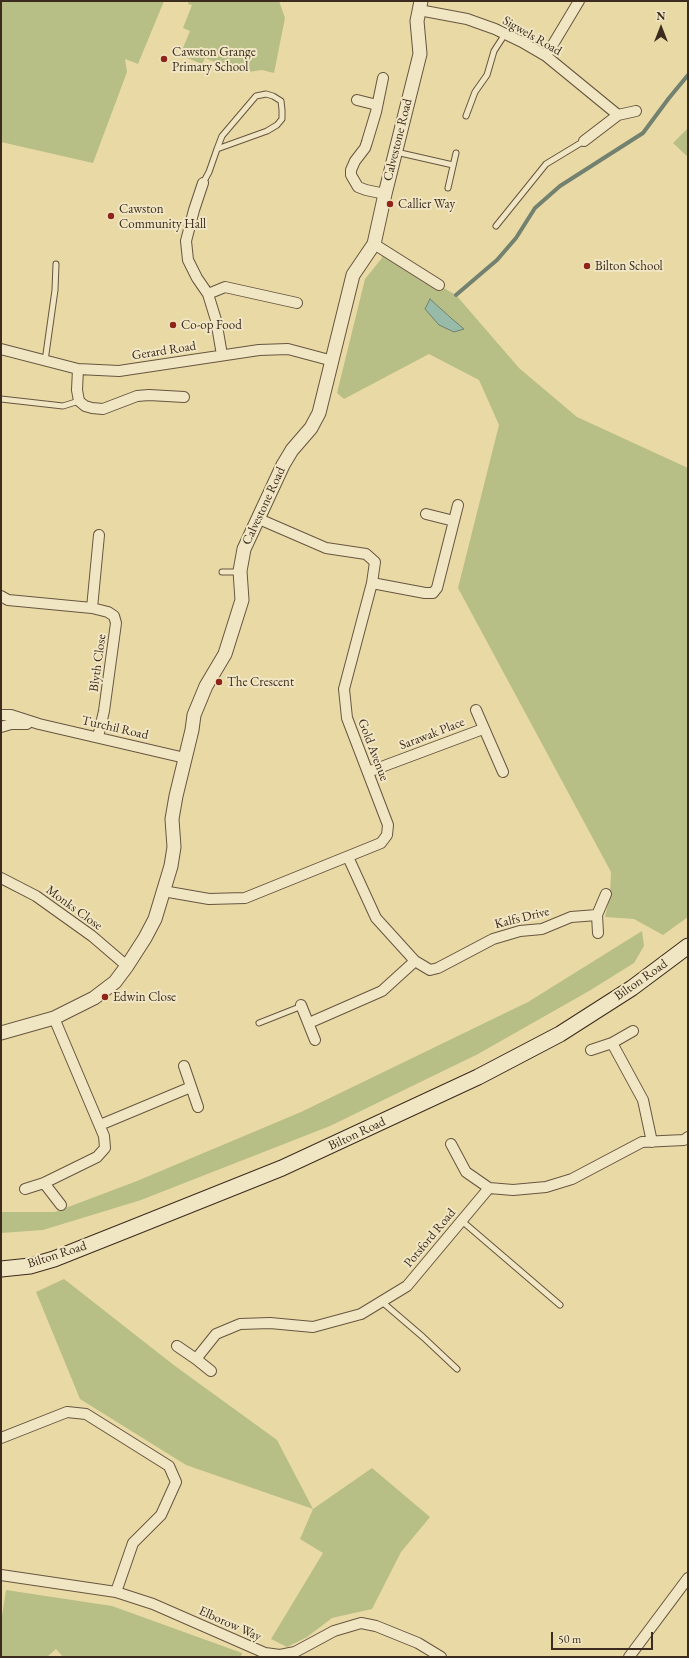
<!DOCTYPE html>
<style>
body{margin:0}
#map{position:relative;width:689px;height:1658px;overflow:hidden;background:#e9d9a5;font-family:"EB Garamond",serif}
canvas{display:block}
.frame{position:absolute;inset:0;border:2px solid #3c2b1e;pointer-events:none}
.north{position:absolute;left:641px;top:8px;width:40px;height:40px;-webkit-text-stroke:3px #f1e6c4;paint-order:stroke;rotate:0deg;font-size:11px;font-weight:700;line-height:16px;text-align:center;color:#3c2b1e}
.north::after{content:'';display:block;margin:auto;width:14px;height:18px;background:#3c2b1e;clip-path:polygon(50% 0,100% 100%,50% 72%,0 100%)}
.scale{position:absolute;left:551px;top:1632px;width:102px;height:18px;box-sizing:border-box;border:2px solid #3c2b1e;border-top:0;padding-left:5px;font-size:12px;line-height:14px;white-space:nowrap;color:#3c2b1e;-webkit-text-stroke:3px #f1e6c4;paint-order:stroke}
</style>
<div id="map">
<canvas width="689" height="1658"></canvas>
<div class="frame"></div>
<div class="north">N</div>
<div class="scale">50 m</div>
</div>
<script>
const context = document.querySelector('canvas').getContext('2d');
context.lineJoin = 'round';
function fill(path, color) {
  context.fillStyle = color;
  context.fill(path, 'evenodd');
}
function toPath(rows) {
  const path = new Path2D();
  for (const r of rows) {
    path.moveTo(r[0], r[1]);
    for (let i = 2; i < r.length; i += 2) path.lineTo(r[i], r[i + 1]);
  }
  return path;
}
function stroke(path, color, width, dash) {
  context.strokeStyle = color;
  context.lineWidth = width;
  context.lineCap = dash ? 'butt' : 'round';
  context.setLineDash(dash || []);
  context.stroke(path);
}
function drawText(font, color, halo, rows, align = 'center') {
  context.font = font + ' "EB Garamond",serif';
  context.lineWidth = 4;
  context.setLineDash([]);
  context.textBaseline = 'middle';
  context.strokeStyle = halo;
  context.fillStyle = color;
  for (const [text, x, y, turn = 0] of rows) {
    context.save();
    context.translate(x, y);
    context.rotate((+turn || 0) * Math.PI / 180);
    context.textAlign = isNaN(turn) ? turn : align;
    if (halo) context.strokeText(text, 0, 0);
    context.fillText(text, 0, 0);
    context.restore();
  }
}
fill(toPath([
 [1,1,164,1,138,64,125,59,127,72,93,163,1,142],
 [189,1,279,1,285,18,274,73,262,70,241,73,205,58,202,64,180,55,190,31,183,28,192,5,188,4],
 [688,128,688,157,673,143],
 [381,253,456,295,519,368,577,417,688,468,688,917,663,935,634,919,605,917,610,895,611,872,458,588,499,425,479,380,429,354,344,399,337,393,365,279,382,258],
 [642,931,644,946,634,963,589,991,478,1054,330,1126,141,1200,43,1230,1,1233,1,1212,55,1212,137,1181,301,1112,528,1002],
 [64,1279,175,1366,277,1440,313,1509,372,1468,430,1517,401,1552,372,1609,332,1618,307,1637,287,1647,271,1639,323,1553,300,1539,313,1509,186,1465,80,1399,36,1292],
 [6,1590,112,1606,242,1653,241,1657,63,1657,56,1649,47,1657,1,1657,1,1623]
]), '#b7bf86');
const water = toPath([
 [430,299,451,318,464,329,454,332,439,325,425,309,430,299]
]);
fill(water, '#97baa9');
stroke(water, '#738171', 1);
stroke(toPath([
 [456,295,497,260,516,238,535,208,560,186,643,133,669,98,688,75]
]), '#738171', 4);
const service = toPath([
 [466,116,475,92,487,75,494,51,505,34],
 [396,152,453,165],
 [203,183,209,172,217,149,222,136,256,96,266,94,273,96,281,101,282,110,282,119,277,125,267,131,217,149],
 [448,188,456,153],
 [496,226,546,164,584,141],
 [45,361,55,290,56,264],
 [1,399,63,406,79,401],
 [222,572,239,572],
 [259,1023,302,1006],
 [462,1221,560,1305],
 [381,1301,423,1337,457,1369]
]);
const minor = toPath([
 [419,10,467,19,495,29,522,42,546,56,618,115],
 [546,56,579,1],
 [383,78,376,112,367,142,365,148,355,161,351,170,351,175,358,187,366,190,385,194],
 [357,100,377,105],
 [584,141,618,115,636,111],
 [203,183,194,210,186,241,188,260,197,278,208,294,216,320,222,355],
 [374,244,439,285],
 [208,294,225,287,297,303],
 [1,349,78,369,119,371,259,350,288,349,333,361],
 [78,369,77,390,79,401,85,406,92,408,103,409,137,396,149,395,184,397],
 [426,514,454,521],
 [372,583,425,593,433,593,437,588,458,505],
 [1,596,8,600,92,608,108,612,114,616,116,623,104,711,98,737],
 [92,608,99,535],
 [476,710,503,772],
 [1,715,11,715,39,724,185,758],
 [1,727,11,724,27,724],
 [368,772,483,729],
 [348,857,376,918,415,961,430,970,438,968,493,939,520,931,542,929,571,917,597,915],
 [1,878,36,896,92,936,127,966],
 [163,891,209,899,245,898,381,843,387,835,388,825,347,718,344,689,372,583,375,562,366,554,326,548,259,519],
 [598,933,597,915,606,894],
 [301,1005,315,1040],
 [309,1023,382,991,415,961],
 [612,1043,643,1100,652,1142],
 [591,1050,612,1043,633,1031],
 [184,1066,198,1107],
 [100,1125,191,1087],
 [451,1144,466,1172,489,1188],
 [44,1183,61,1205],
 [25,1189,44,1183,97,1157,105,1148,104,1136,54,1018],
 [177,1346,196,1359,211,1371],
 [196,1359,216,1334,240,1324,270,1323,313,1327,361,1314,407,1286,489,1188,513,1190,546,1187,572,1179,642,1142,684,1140,688,1137],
 [1,1438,67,1412,86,1414,169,1466,176,1482,161,1515,133,1543,116,1592],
 [1,1575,116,1592,153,1604,265,1653,280,1655,295,1652,334,1631,361,1623,376,1626,418,1643,441,1657],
 [629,1657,688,1578]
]);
const tertiary = toPath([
 [1,1033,54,1018,94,998,115,982,127,966,145,938,155,919,171,866,174,847,172,819,176,796,192,730,194,715,206,686,225,654,242,600,240,571,244,549,283,465,292,450,311,428,319,413,353,275,374,244,385,194,420,54,417,21,421,1]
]);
const secondary = toPath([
 [1,1269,30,1266,54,1259,127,1230,282,1168,478,1077,560,1034,632,988,688,946]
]);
stroke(service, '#675640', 7);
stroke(minor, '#675640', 12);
stroke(tertiary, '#675640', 15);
stroke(secondary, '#3c2b1e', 17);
stroke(service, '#f1e6c4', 5);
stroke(minor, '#f1e6c4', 10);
stroke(tertiary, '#f1e6c4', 13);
stroke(secondary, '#f1e6c4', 15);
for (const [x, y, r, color] of [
 [164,59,4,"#8f2418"],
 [390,204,4,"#8f2418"],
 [111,216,4,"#8f2418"],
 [587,266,4,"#8f2418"],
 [173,325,4,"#8f2418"],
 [219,682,4,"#8f2418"],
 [105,997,4,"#8f2418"]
]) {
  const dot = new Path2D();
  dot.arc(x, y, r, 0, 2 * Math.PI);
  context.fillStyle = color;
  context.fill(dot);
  stroke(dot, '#f1e6c4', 1.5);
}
drawText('13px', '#3c2b1e', '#f1e6c4', [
 ["Sigwels Road",532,36,30],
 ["Calvestone Road",398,140,-76],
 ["Gerard Road",164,351,-9],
 ["Calvestone Road",264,506,-65],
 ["Blyth Close",98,663,-82],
 ["Turchil Road",115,728,13],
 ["Sarawak Place",432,734,-21],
 ["Gold Avenue",373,750,69],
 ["Monks Close",74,908,36],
 ["Kalfs Drive",522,918,-14],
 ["Bilton Road",641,980,-35],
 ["Bilton Road",357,1134,-25],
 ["Potsford Road",430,1238,-50],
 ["Bilton Road",57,1255,-18],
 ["Elborow Way",230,1624,24]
]);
drawText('13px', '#3c2b1e', '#f1e6c4', [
 ["Cawston Grange",172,52],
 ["Primary School",172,67],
 ["Callier Way",398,204],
 ["Cawston",119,209],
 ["Community Hall",119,224],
 ["Bilton School",595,266],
 ["Co-op Food",181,325],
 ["The Crescent",227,682],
 ["Edwin Close",113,997]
], 'left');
</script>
